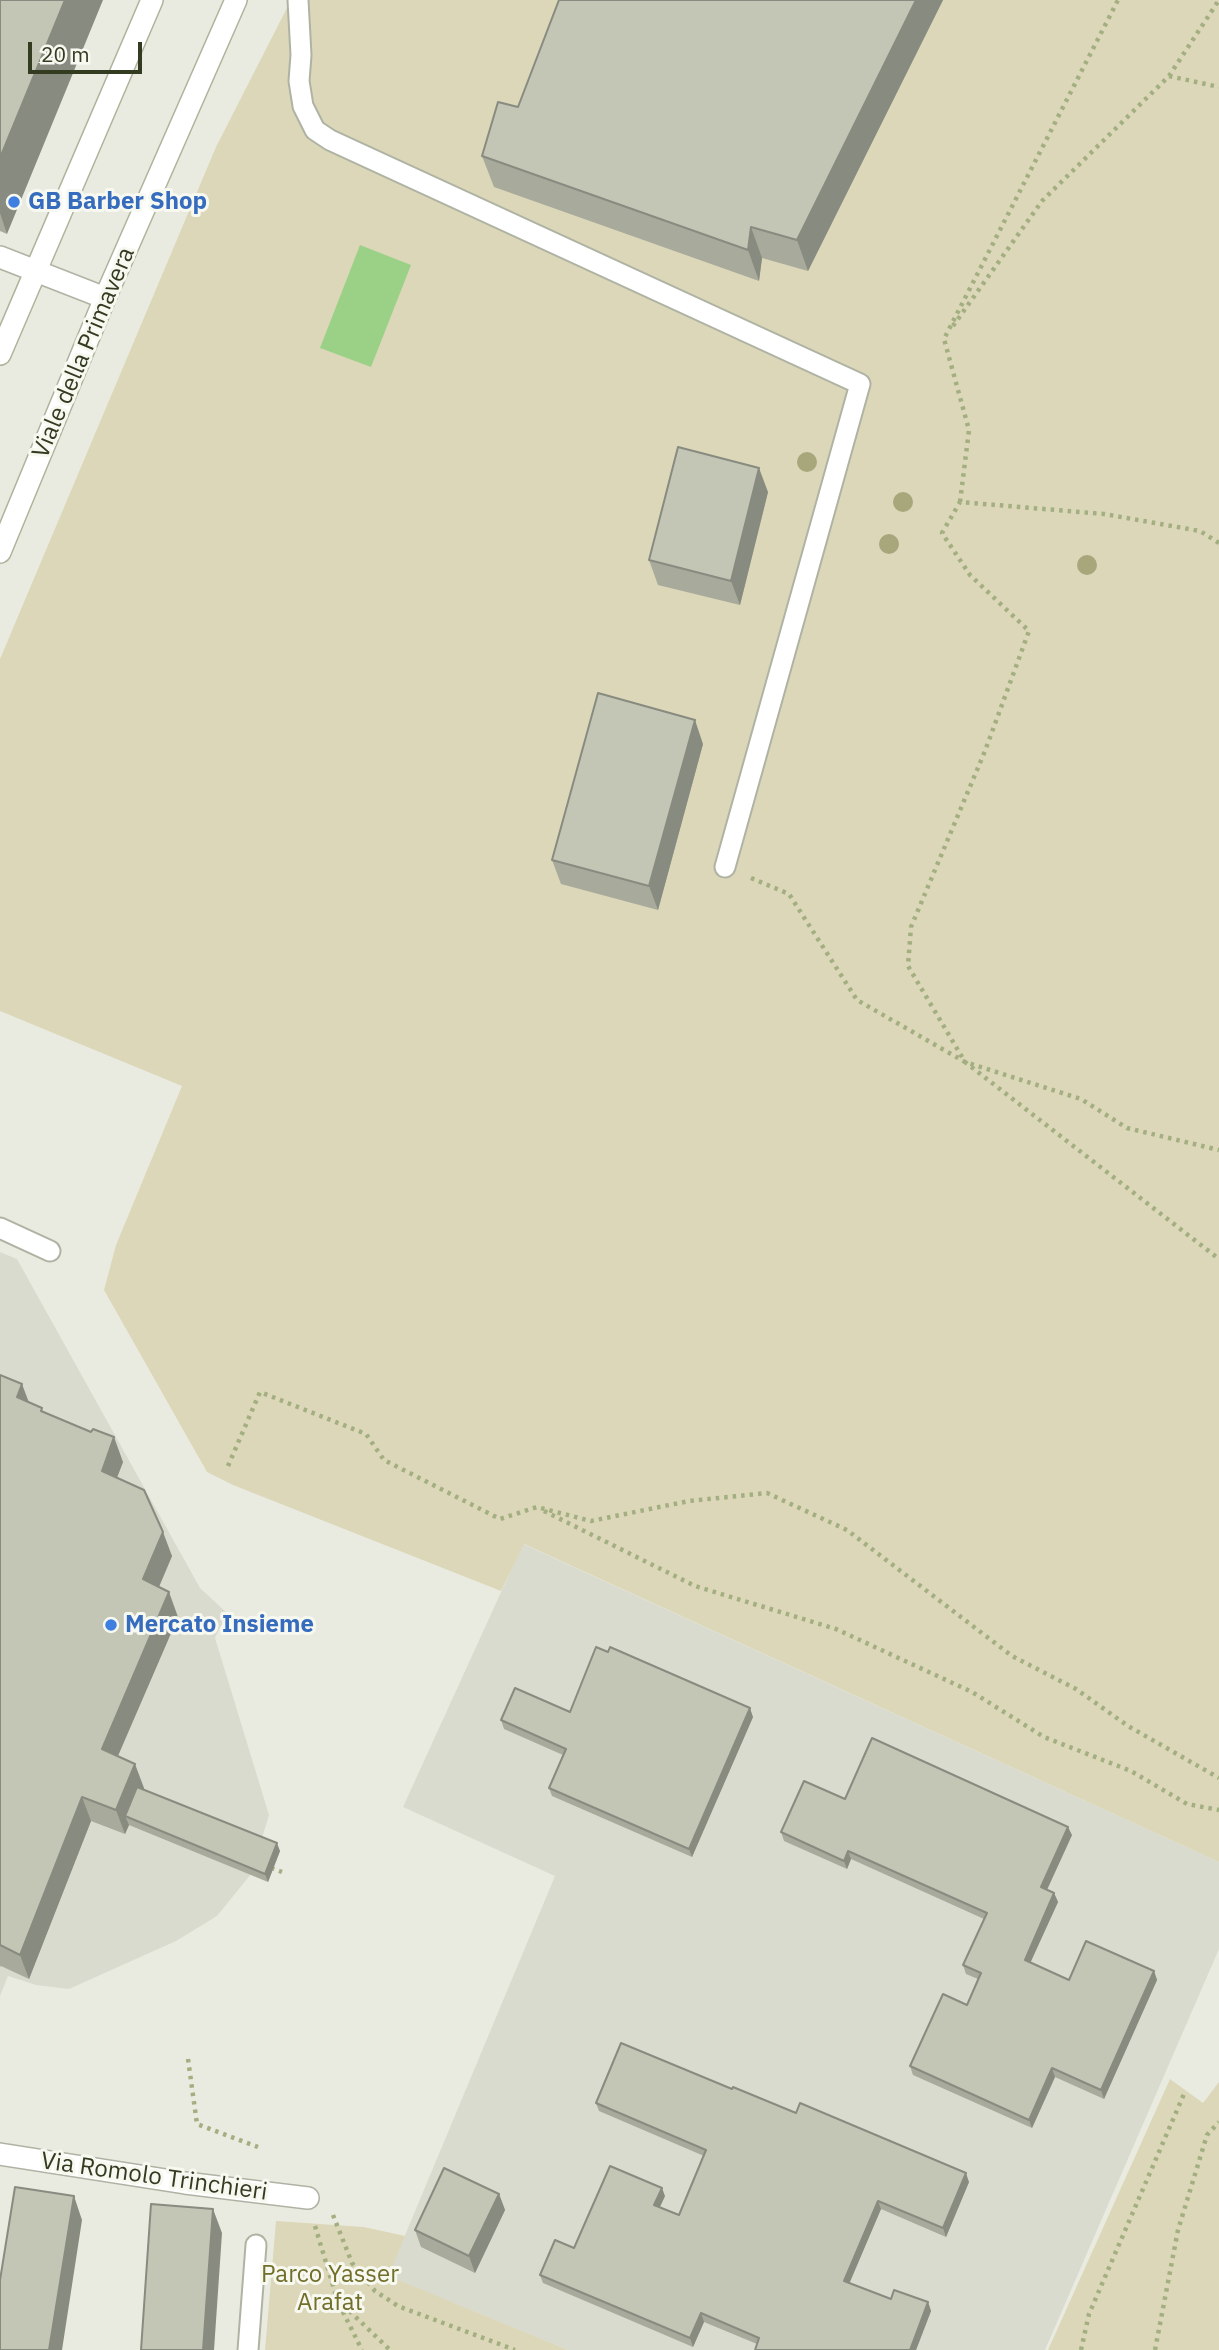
<!DOCTYPE html>
<style>
body{margin:0}
#map{position:relative;width:1219px;height:2350px;overflow:hidden;background:#eaebe0;font-family:"IBM Plex Sans",sans-serif}
canvas{display:block}
.scale{position:absolute;left:28px;top:42px;width:114px;height:32px;box-sizing:border-box;border:4px solid #333b21;border-top:0;padding-left:9px;font-size:21px;line-height:24px;white-space:nowrap;color:#333b21;-webkit-text-stroke:5px #f7f8f0;paint-order:stroke}
</style>
<div id="map">
<canvas width="1219" height="2350"></canvas>
<div class="scale">20 m</div>
</div>
<script>
const context = document.querySelector('canvas').getContext('2d');
context.lineJoin = 'round';
function fill(path, color) {
  context.fillStyle = color;
  context.fill(path, 'evenodd');
}
function toPath(rows) {
  const path = new Path2D();
  for (const r of rows) {
    path.moveTo(r[0], r[1]);
    for (let i = 2; i < r.length; i += 2) path.lineTo(r[i], r[i + 1]);
  }
  return path;
}
function stroke(path, color, width, dash) {
  context.strokeStyle = color;
  context.lineWidth = width;
  context.lineCap = dash ? 'butt' : 'round';
  context.setLineDash(dash || []);
  context.stroke(path);
}
function drawText(font, color, halo, rows, align = 'center') {
  context.font = font + ' "IBM Plex Sans",sans-serif';
  context.lineWidth = 6;
  context.setLineDash([]);
  context.textBaseline = 'middle';
  context.strokeStyle = halo;
  context.fillStyle = color;
  for (const [text, x, y, turn = 0] of rows) {
    context.save();
    context.translate(x, y);
    context.rotate((+turn || 0) * Math.PI / 180);
    context.textAlign = isNaN(turn) ? turn : align;
    if (halo) context.strokeText(text, 0, 0);
    context.fillText(text, 0, 0);
    context.restore();
  }
}
fill(toPath([
 [0,1252,17,1259,200,1588,227,1613,215,1638,269,1815,251,1874,217,1916,176,1941,69,1989,36,1985,8,1976,0,1996],
 [523,1544,1219,1862,1219,1949,1045,2350,568,2350,388,2276,555,1876,403,1807]
]), '#d9dbce');
fill(toPath([
 [291,0,1219,0,1219,1862,524,1544,501,1591,233,1485,207,1472,104,1290,116,1245,182,1086,0,1011,0,659,216,147],
 [1170,2079,1203,2103,1219,2082,1219,2350,1048,2350],
 [276,2221,364,2227,405,2236,389,2276,568,2350,265,2350]
]), '#dcd7b9');
fill(toPath([
 [360,245,411,265,371,367,320,348]
]), '#9bd187');
const service = toPath([
 [298,0,301,55,299,81,303,106,315,130,330,140,860,384,725,867],
 [0,1228,50,1251],
 [248,2350,256,2245]
]);
const minor = toPath([
 [0,257,105,298],
 [0,2154,185,2183,308,2198]
]);
const secondary = toPath([
 [0,354,152,0],
 [0,552,105,298,236,0]
]);
stroke(service, '#afb3a3', 23);
stroke(minor, '#afb3a3', 24);
stroke(secondary, '#aeb49c', 24);
stroke(toPath([
 [1169,76,1219,87],
 [953,326,1042,201,1169,76,1219,0],
 [960,502,969,430,944,339,1118,0],
 [1219,543,1200,531,1104,514,960,502,942,533,970,575,1029,631,985,751,911,927,908,966,965,1062,1219,1259],
 [751,878,789,894,857,1000,965,1062,1081,1099,1127,1128,1219,1150],
 [228,1466,260,1392,366,1434,384,1460,500,1519,537,1507,591,1521,689,1501,767,1493,847,1530,1012,1656,1076,1689,1128,1726,1219,1778],
 [544,1511,695,1586,836,1629,972,1692,1044,1737,1131,1771,1187,1804,1219,1810],
 [271,1868,282,1872],
 [188,2059,197,2124,258,2147],
 [333,2215,352,2263,375,2291,398,2306,515,2350],
 [315,2226,337,2299,390,2350],
 [339,2304,362,2350],
 [1081,2350,1089,2314,1184,2094],
 [1155,2350,1178,2230,1207,2135,1219,2122]
]), '#a3af80', 4.5, [3.5, 5]);
stroke(service, '#fff', 19);
stroke(minor, '#fff', 21);
stroke(secondary, '#fff', 21);
context.fillStyle = '#a8a77c';
for (const [x, y] of [
 [807,462],
 [903,502],
 [889,544],
 [1087,565]
]) {
  context.beginPath();
  context.arc(x, y, 10, 0, 2 * Math.PI);
  context.fill();
}
fill(toPath([
 [0,0,7,234,0,231],
 [559,0,943,0,808,271,762,258,759,281,494,187,482,156,518,107],
 [768,492,740,605,658,585,649,560],
 [703,744,658,910,561,884,552,860],
 [0,1375,29,1402,123,1462,117,1478,172,1556,159,1587,178,1617,118,1756,144,1788,143,1790,280,1851,268,1882,129,1825,125,1834,91,1821,29,1979,1,1966,0,1967],
 [570,1712,753,1717,692,1857,552,1796,549,1788,563,1755,504,1729,501,1720],
 [845,1799,1072,1835,1047,1890,1054,1893,1058,1902,1030,1962,1069,1980,1154,1971,1157,1980,1104,2099,1055,2077,1032,2128,913,2075,910,2066,967,2005,978,1979,966,1974,963,1965,984,1919,851,1859,847,1869,784,1841,781,1832],
 [732,2089,969,2182,946,2237,881,2209,849,2283,891,2299,928,2302,931,2311,916,2350,755,2350,757,2344,704,2322,693,2347,543,2283,540,2275,574,2248,665,2196,660,2207,679,2215,704,2156,599,2111,596,2103],
 [499,2194,505,2210,475,2273,421,2247,415,2230]
]), '#a8aa9c');
fill(toPath([
 [65,0,103,0,7,234,0,213,0,158],
 [916,0,943,0,808,271,797,240],
 [751,227,762,258,759,281,748,250],
 [759,468,768,492,740,605,731,581],
 [695,720,703,744,658,910,649,886],
 [22,1384,31,1408,17,1397],
 [114,1437,123,1462,110,1495,102,1471],
 [163,1532,172,1556,152,1603,143,1579],
 [169,1592,178,1617,110,1774,102,1749],
 [750,1708,753,1717,692,1857,689,1849],
 [135,1764,144,1788,131,1819,125,1816,129,1825,125,1834,116,1810],
 [82,1797,91,1821,29,1979,20,1955],
 [1068,1827,1072,1835,1044,1896,1041,1887],
 [277,1843,280,1851,268,1882,265,1874],
 [848,1851,851,1859,847,1869,844,1861],
 [1054,1893,1058,1902,1028,1968,1025,1960],
 [1154,1971,1157,1980,1104,2099,1101,2090],
 [1052,2068,1055,2077,1032,2128,1029,2120],
 [966,2173,969,2182,946,2237,943,2228],
 [662,2188,665,2196,657,2213,654,2205],
 [499,2194,505,2210,475,2273,469,2256],
 [74,2196,82,2220,62,2350,49,2350],
 [878,2201,881,2209,847,2289,844,2281],
 [213,2209,222,2233,214,2350,203,2350],
 [928,2302,931,2311,916,2350,910,2350],
 [701,2313,704,2322,693,2347,690,2338]
]), '#888b7f');
const building = toPath([
 [0,0,65,0,0,158,0,0],
 [559,0,916,0,797,240,751,227,748,250,482,156,498,102,518,107,559,0],
 [678,447,759,468,731,581,649,560,678,447],
 [598,693,695,720,649,886,552,860,598,693],
 [0,1375,22,1384,17,1397,42,1408,41,1411,91,1432,93,1429,114,1437,102,1471,144,1490,163,1532,143,1579,169,1592,102,1749,135,1764,116,1810,82,1797,20,1955,0,1945,0,1375],
 [596,1647,608,1652,610,1647,750,1708,689,1849,549,1788,566,1749,501,1720,515,1688,570,1712,596,1647],
 [872,1738,1068,1827,1041,1887,1054,1893,1025,1960,1069,1980,1086,1941,1154,1971,1101,2090,1052,2068,1029,2120,910,2066,943,1994,967,2005,981,1973,963,1965,987,1913,848,1851,844,1861,781,1832,804,1781,845,1799,872,1738],
 [137,1787,277,1843,265,1874,125,1816,137,1787],
 [621,2043,732,2089,733,2087,796,2113,800,2103,966,2173,943,2228,878,2201,844,2281,891,2299,894,2290,928,2302,910,2350,755,2350,759,2338,701,2313,690,2338,540,2275,555,2240,574,2248,610,2166,662,2188,654,2205,679,2215,706,2150,596,2103,621,2043],
 [444,2168,499,2194,469,2256,415,2230,444,2168],
 [15,2187,74,2196,49,2350,0,2350,0,2280,15,2187],
 [151,2204,213,2209,203,2350,141,2350,151,2204]
]);
fill(building, '#c3c6b5');
stroke(building, '#888b7f', 2);
for (const [x, y, r, color] of [
 [14,202,7,"#3f7fe0"],
 [111,1625,7,"#3f7fe0"]
]) {
  const dot = new Path2D();
  dot.arc(x, y, r, 0, 2 * Math.PI);
  context.fillStyle = color;
  context.fill(dot);
  stroke(dot, '#f7f8f0', 2.5);
}
drawText('bold 24px', '#366cbe', '#f7f8f0', [
 ["GB Barber Shop",28,202],
 ["Mercato Insieme",125,1625]
], 'left');
drawText('24px', '#333b21', '#f7f8f0', [
 ["Viale della Primavera",84,353,-67],
 ["Via Romolo Trinchieri",154,2177,8]
]);
drawText('24px', '#726f2b', '#f7f8f0', [
 ["Parco Yasser",330,2275],
 ["Arafat",330,2303]
]);
</script>
